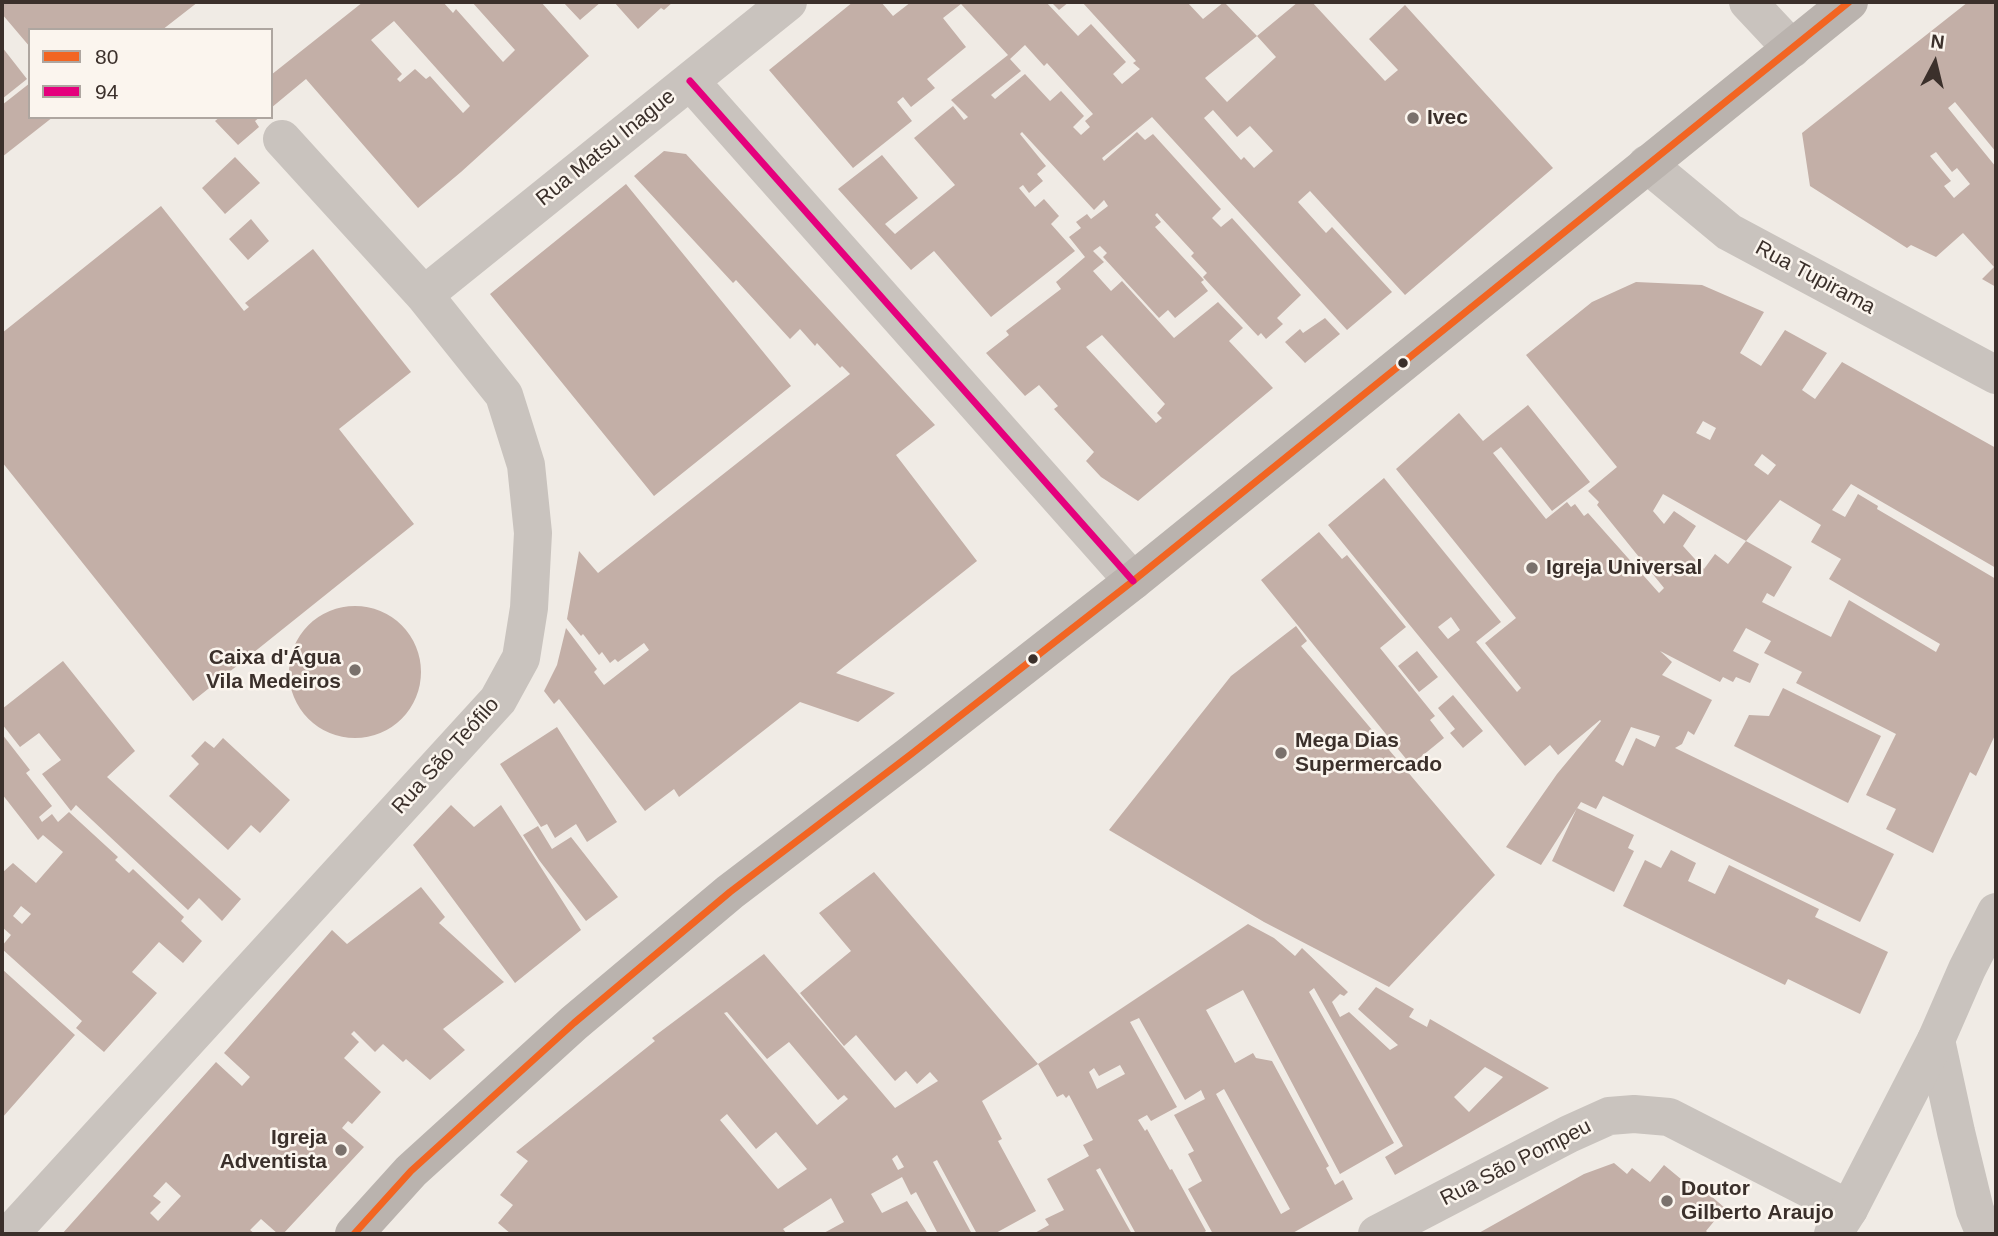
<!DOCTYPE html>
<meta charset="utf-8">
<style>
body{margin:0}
#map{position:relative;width:1998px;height:1236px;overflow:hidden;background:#f0ebe5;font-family:Helvetica,sans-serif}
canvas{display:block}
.frame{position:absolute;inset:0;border:4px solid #3b302b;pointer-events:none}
.legend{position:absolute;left:28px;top:28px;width:245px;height:91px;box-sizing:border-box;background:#fbf5ee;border:2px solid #aea6a0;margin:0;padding:9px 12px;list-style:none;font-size:21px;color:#3b302b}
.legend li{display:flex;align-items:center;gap:14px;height:35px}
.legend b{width:35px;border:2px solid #aea6a0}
.north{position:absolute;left:1900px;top:28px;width:70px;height:70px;-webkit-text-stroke:5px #fbf5ee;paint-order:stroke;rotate:7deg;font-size:19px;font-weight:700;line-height:28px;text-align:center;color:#3b302b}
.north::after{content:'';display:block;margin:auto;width:24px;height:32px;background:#3b302b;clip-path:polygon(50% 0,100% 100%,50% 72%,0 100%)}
</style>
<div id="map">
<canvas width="1998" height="1236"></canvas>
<div class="frame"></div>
<ul class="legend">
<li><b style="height:9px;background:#f26522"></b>80</li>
<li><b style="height:9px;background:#e5007d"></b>94</li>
</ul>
<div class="north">N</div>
</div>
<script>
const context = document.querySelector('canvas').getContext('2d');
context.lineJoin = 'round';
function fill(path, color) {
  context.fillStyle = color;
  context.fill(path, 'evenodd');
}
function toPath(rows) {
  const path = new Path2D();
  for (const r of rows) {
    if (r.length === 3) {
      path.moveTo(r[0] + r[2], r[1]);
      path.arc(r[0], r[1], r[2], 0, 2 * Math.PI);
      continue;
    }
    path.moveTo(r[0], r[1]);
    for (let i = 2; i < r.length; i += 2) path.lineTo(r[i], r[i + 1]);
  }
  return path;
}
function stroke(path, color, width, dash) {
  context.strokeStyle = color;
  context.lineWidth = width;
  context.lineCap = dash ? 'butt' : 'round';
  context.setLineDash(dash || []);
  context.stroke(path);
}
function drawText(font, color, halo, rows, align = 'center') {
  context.font = font + ' Helvetica,sans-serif';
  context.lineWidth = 5;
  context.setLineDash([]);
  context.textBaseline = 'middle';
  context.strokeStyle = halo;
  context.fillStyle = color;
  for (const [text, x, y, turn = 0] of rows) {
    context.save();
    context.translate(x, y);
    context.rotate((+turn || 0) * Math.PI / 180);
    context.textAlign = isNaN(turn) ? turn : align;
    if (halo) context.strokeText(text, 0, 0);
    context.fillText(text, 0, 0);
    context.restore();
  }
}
fill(toPath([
 [2,2,198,2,162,30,30,30,30,47,2,14],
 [363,2,443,2,453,13,456,9,503,62,515,50,472,2,525,2,527,4,530,2,541,2,589,56,461,172,418,208,306,79,271,108,271,75],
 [394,21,470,106,463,113,430,76,426,79,415,69,400,82,397,79,402,74,371,40],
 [563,2,601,2,580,20],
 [614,2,673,2,664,10,661,8,638,29],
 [853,2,881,2,893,16,911,2,1046,2,1078,36,1091,24,1126,62,1113,74,1122,84,1140,69,1133,63,1136,61,1082,2,1187,2,1203,19,1224,2,1257,36,1205,78,1227,102,1276,57,1257,36,1298,2,1312,2,1385,81,1398,70,1369,39,1405,5,1553,168,1405,295,1310,191,1298,202,1326,233,1332,227,1392,292,1347,330,1152,117,1102,158,1104,161,1137,132,1145,140,1153,134,1221,209,1212,218,1221,227,1232,218,1301,295,1277,318,1283,324,1266,339,1261,333,1258,336,1203,277,1207,273,1191,256,1194,253,1157,213,1155,215,1161,222,1155,227,1204,280,1201,282,1208,291,1175,318,1168,310,1159,318,1103,257,1107,253,1100,246,1093,251,1104,262,1093,271,1111,291,1122,281,1174,338,1218,302,1243,328,1229,341,1273,388,1138,501,1101,477,1086,461,1094,452,1054,409,1058,406,1039,385,1025,396,986,353,1009,335,1006,331,1061,289,1056,282,1085,257,1069,237,1081,228,1076,222,1087,214,1091,219,1108,206,1104,200,1094,210,1022,132,1020,134,1046,166,1037,174,1043,181,1029,193,1023,185,1019,188,1035,207,1044,199,1059,216,1051,224,1075,251,991,317,934,251,911,270,838,189,882,155,918,198,885,224,895,234,955,185,914,138,953,106,964,120,968,117,951,100,1008,55,961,4,943,18,966,47,927,79,935,88,911,107,903,97,897,102,912,121,853,168,769,70],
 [1025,45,1044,66,1047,63,1093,114,1085,121,1090,127,1081,135,1073,127,1084,116,1061,91,1050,101,1025,74,995,99,991,95,1021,71,1010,59],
 [1213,110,1237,137,1250,126,1273,151,1254,168,1244,157,1241,160,1204,118],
 [1102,335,1165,404,1157,413,1162,418,1156,423,1086,347],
 [1051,2,1069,2,1059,10],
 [1968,2,1996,2,1996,152,1955,102,1948,108,1996,167,1996,287,1982,279,1994,267,1963,233,1936,257,1911,245,1907,248,1810,186,1802,133],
 [1936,152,1952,172,1957,168,1970,184,1954,198,1944,186,1951,181,1930,156],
 [2,47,27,79,2,99],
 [30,83,30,117,53,117,2,157,2,105],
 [220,117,260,117,255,121,259,127,238,145,215,121],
 [664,151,686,154,935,425,896,455,977,561,836,673,895,693,858,722,800,702,679,797,674,789,645,811,559,699,554,704,544,691,557,665,566,628,597,669,594,672,604,685,649,650,644,643,618,662,615,659,610,663,602,652,599,655,583,634,581,636,567,619,579,551,598,573,850,374,842,366,840,368,817,343,815,346,800,329,790,339,736,280,733,283,634,176],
 [235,157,260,183,225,214,202,188],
 [626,184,791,386,654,496,490,294],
 [161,206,244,311,249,307,245,303,313,249,411,372,339,429,414,524,193,701,2,462,2,333],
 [251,219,269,241,248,260,229,239],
 [1636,282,1702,285,1764,312,1740,353,1761,366,1785,330,1827,353,1802,390,1815,399,1842,362,1996,448,1996,568,1851,484,1832,510,1845,517,1858,494,1878,506,1877,509,1996,579,1996,733,1976,776,1970,772,1933,853,1886,829,1896,809,1866,795,1896,734,1796,683,1802,672,1764,653,1771,641,1746,628,1733,651,1759,664,1750,683,1736,677,1733,682,1723,677,1720,682,1660,651,1672,662,1662,675,1712,700,1694,735,1688,731,1682,744,1675,748,1894,854,1860,922,1603,796,1596,809,1581,802,1541,865,1506,847,1557,774,1601,721,1600,720,1558,755,1550,745,1525,766,1328,525,1384,478,1501,622,1476,642,1517,692,1521,688,1485,643,1516,618,1396,469,1459,413,1483,441,1528,405,1590,482,1552,511,1501,447,1493,453,1546,519,1567,502,1571,507,1575,504,1584,516,1588,513,1659,593,1664,588,1597,505,1599,502,1588,491,1617,467,1526,355,1592,302],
 [1703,421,1716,428,1710,440,1696,433],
 [1762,454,1776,465,1768,475,1754,465],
 [1663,494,1746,541,1780,500,1821,525,1811,542,1841,559,1829,579,1940,644,1936,652,1849,600,1831,637,1762,602,1767,593,1774,597,1792,567,1746,541,1728,564,1715,554,1704,569,1683,546,1696,526,1674,511,1664,524,1653,511],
 [1451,617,1460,630,1448,639,1438,627],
 [1631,727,1660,736,1655,747,1636,738,1623,766,1615,761],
 [1325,318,1340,334,1305,363,1285,342,1300,329,1303,333],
 [1319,532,1342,559,1347,555,1406,627,1380,648,1435,716,1430,720,1444,738,1411,765,1261,580],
 [355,672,66],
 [1296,626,1307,641,1301,646,1495,875,1389,987,1264,922,1109,830,1231,676],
 [1417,651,1438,677,1419,692,1398,666],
 [63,661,135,751,107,777,241,899,222,921,199,898,188,910,76,805,71,811,42,774,61,760,39,733,20,747,2,724,2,709],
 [1783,688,1881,736,1848,803,1734,746,1749,715,1769,716],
 [1453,695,1483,731,1463,748,1450,733,1455,729,1438,708],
 [557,727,617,822,587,842,576,824,555,838,547,824,541,827,500,764],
 [2,734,30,770,26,773,52,806,39,817,42,822,52,814,58,822,69,812,118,857,115,860,129,873,133,869,184,917,181,921,202,941,183,963,159,942,132,972,157,993,104,1052,76,1028,82,1021,2,949,2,946,11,935,2,927,2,873,13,863,36,883,63,852,43,835,38,840,2,794],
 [21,906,31,914,22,924,13,916],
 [223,738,290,800,260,833,251,825,228,850,169,796,199,764,191,756,205,741,214,748],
 [451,805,474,827,501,805,581,930,515,983,413,845],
 [1577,808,1634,835,1628,848,1634,851,1614,892,1552,861],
 [538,826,552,849,571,837,618,897,586,921,539,860,523,835],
 [1671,850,1696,863,1688,881,1715,894,1729,865,1819,909,1815,917,1888,952,1860,1014,1788,979,1785,985,1623,906,1645,860,1661,868],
 [874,872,1038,1064,982,1101,1002,1139,998,1141,1036,1211,994,1234,977,1234,937,1160,933,1162,972,1234,938,1234,916,1192,911,1195,902,1177,871,1194,882,1213,907,1201,928,1234,822,1234,844,1222,831,1198,783,1229,787,1234,511,1234,498,1223,513,1205,500,1195,528,1161,516,1152,655,1041,652,1038,764,954,895,1108,938,1081,930,1072,917,1084,906,1071,895,1081,856,1035,844,1046,800,993,851,951,819,913],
 [727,1012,767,1059,789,1042,838,1100,844,1095,848,1099,817,1125,724,1013],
 [727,1114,756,1149,776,1132,807,1169,778,1189,720,1120],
 [897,1155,904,1167,898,1170,892,1159],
 [421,887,445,917,439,923,504,982,443,1029,465,1050,430,1080,406,1059,403,1062,383,1044,375,1052,354,1031,351,1034,359,1042,344,1058,381,1092,352,1124,348,1121,342,1128,364,1147,283,1234,278,1234,261,1219,250,1230,255,1234,62,1234,216,1062,242,1086,250,1077,224,1053,332,930,347,944],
 [166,1182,181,1196,158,1221,150,1213,161,1202,153,1196],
 [1248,924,1274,938,1295,956,1302,948,1348,992,1344,996,1340,994,1332,1002,1340,1017,1349,1012,1390,1050,1398,1045,1358,1009,1376,987,1414,1009,1409,1017,1427,1027,1430,1019,1549,1088,1395,1175,1385,1157,1403,1146,1314,988,1309,992,1394,1143,1340,1174,1243,990,1206,1010,1235,1063,1253,1053,1256,1058,1272,1061,1329,1166,1326,1168,1335,1185,1343,1180,1353,1199,1291,1234,1213,1234,1188,1189,1202,1181,1188,1154,1194,1151,1174,1115,1205,1099,1201,1090,1185,1100,1139,1018,1130,1022,1177,1107,1151,1121,1147,1115,1138,1120,1145,1131,1147,1129,1170,1170,1172,1169,1206,1231,1202,1234,1136,1234,1100,1168,1096,1170,1132,1234,1033,1234,1049,1225,1045,1219,1064,1210,1047,1179,1089,1156,1083,1145,1093,1140,1069,1095,1066,1098,1063,1094,1057,1097,1038,1064],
 [1120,1065,1125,1074,1097,1089,1089,1072,1094,1068,1099,1076],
 [1485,1067,1503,1077,1469,1112,1454,1097],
 [1224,1089,1290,1209,1281,1214,1216,1094],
 [2,969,75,1035,2,1118],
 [1614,1163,1627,1174,1632,1168,1650,1182,1664,1165,1699,1194,1704,1190,1725,1208,1706,1231,1709,1234,1477,1234,1584,1174]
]), '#c3afa7');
stroke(toPath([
 [1748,2,1792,49],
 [690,81,1133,581],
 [424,295,788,2],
 [1936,1040,1956,1132,1975,1210,1985,1234],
 [10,1234,498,700,521,658,529,608,533,533,526,465,504,395,424,295,282,139],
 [1377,1234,1569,1134,1609,1116,1634,1114,1669,1117,1849,1209]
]), '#c9c3be', 38);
stroke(toPath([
 [1647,164,1729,232,1996,375],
 [1833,1234,1849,1209,1936,1040,1967,969,1996,912]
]), '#c9c3be', 38);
stroke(toPath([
 [354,1234,411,1171,574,1023,730,892,910,755,1133,581,1849,2]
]), '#bab3ae', 38);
stroke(toPath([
 [354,1234,411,1171,574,1023,730,892,910,755,1133,581,1849,2]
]), '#f26522', 7);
stroke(toPath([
 [690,81,1133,581]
]), '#e5007d', 7);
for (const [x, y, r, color] of [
 [1413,118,7,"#7a716c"],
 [1403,363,6,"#3b302b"],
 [1532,568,7,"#7a716c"],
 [1033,659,6,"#3b302b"],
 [355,670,7,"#7a716c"],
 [1281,753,7,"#7a716c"],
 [341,1150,7,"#7a716c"],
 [1667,1201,7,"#7a716c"]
]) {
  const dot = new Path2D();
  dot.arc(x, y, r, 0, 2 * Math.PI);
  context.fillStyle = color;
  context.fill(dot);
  stroke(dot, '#fbf5ee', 2.5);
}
drawText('bold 21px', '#3b302b', '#fbf5ee', [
 ["Ivec",1427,118],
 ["Igreja Universal",1546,568],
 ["Caixa d'Água",341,658,"right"],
 ["Vila Medeiros",341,682,"right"],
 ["Mega Dias",1295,741],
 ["Supermercado",1295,765],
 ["Igreja",327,1138,"right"],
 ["Adventista",327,1162,"right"],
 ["Doutor",1681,1189],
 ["Gilberto Araujo",1681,1213]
], 'left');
drawText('21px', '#3b302b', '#fbf5ee', [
 ["Rua Matsu Inague",606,148,-39],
 ["Rua Tupirama",1815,278,28],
 ["Rua São Teófilo",446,756,-48],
 ["Rua São Pompeu",1516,1163,-27]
]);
</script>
